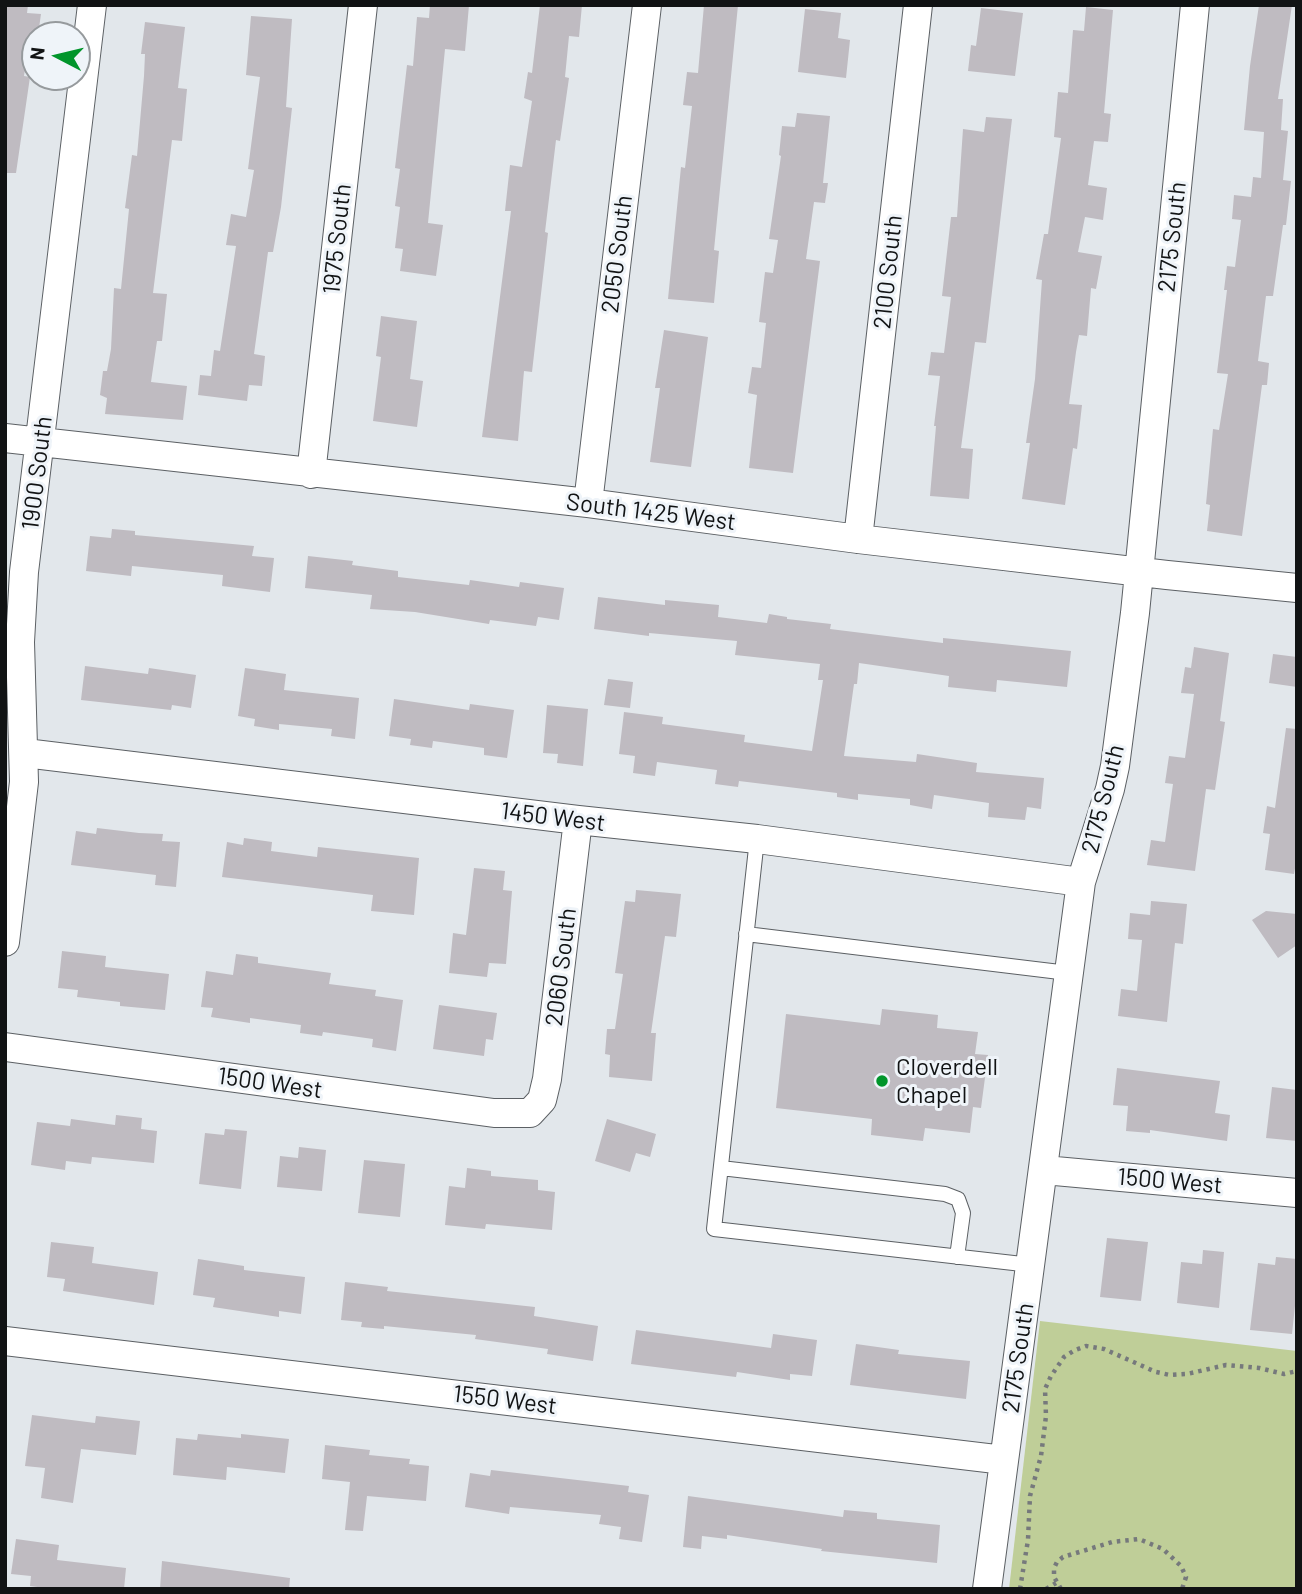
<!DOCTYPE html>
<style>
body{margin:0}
#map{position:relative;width:1302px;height:1594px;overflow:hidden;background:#e2e7eb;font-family:Barlow,sans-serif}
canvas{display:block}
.frame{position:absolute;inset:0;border:7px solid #111314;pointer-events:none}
.north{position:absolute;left:21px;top:21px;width:70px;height:70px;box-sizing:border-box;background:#eff4f9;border:2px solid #969a9d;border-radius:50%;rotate:277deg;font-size:19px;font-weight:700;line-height:28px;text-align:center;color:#111314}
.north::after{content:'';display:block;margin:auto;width:24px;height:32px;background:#01952b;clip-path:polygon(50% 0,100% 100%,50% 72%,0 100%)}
</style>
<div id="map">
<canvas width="1302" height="1594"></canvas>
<div class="frame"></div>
<div class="north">N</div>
</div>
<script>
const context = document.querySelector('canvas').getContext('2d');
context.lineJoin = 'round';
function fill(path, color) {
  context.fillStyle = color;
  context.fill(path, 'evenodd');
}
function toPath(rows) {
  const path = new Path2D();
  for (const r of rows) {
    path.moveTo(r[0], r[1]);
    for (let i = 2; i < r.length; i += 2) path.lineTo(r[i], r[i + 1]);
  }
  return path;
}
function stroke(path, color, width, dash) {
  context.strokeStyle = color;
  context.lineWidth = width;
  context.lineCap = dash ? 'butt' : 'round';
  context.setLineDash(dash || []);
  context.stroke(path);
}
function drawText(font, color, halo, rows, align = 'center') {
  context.font = font + ' Barlow,sans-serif';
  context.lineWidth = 6;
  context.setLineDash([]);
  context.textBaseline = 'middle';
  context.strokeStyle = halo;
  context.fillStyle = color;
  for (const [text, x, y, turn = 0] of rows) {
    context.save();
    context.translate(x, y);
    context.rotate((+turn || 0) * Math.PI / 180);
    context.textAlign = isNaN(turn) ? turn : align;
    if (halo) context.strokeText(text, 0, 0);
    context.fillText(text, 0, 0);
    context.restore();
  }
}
fill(toPath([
 [1040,1321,1297,1351,1297,1589,1009,1589]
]), '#bfce98');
fill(toPath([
 [5,5,28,5,27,13,41,14,38,35,35,35,35,39,29,39,24,76,30,77,16,173,5,173],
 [430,5,469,5,465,51,445,49,428,223,443,225,436,276,400,271,403,249,395,248,400,207,395,206,400,169,395,168,407,65,413,66,417,17,429,18],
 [540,5,582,5,579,37,569,36,565,77,569,78,560,141,556,140,545,232,548,233,532,372,524,371,518,441,482,437,511,211,505,211,510,165,522,167,532,101,524,98,528,72,532,73],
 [704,5,738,5,714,250,719,251,714,303,668,299,681,167,685,168,692,106,683,105,687,72,698,73],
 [1259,5,1292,5,1278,99,1283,99,1281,130,1288,131,1283,180,1291,181,1286,225,1283,225,1273,296,1266,296,1258,361,1269,363,1267,385,1262,385,1242,536,1207,531,1210,505,1206,504,1213,429,1219,430,1228,374,1217,373,1227,290,1224,290,1227,266,1235,267,1241,220,1232,219,1234,195,1251,197,1253,177,1261,178,1264,132,1244,130,1250,66],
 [1086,7,1113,10,1104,113,1111,114,1108,142,1094,141,1088,185,1107,188,1103,220,1085,217,1078,252,1102,256,1096,289,1091,288,1087,336,1079,335,1076,352,1069,404,1082,405,1077,449,1073,448,1065,505,1022,499,1030,443,1026,443,1035,379,1042,280,1036,279,1044,234,1048,234,1061,138,1054,137,1058,92,1068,93,1073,30,1084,31],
 [981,8,1023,13,1015,76,968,71,971,45,976,46],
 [805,9,841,13,838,38,850,40,846,78,798,72],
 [251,16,292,19,286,107,292,108,281,207,273,252,268,252,254,354,265,356,262,386,249,385,247,401,198,395,200,375,211,376,214,350,220,351,236,246,226,245,231,214,246,217,254,170,248,169,260,77,246,75],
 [145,22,185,27,178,88,187,89,182,141,172,140,153,293,167,294,162,341,157,341,151,382,187,386,183,420,105,414,107,398,100,395,103,371,107,371,111,349,114,288,121,289,129,209,125,208,132,155,137,156,144,76,145,54,141,54],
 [797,113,830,116,823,183,828,183,825,203,814,202,806,259,820,261,793,473,749,468,757,395,748,393,752,367,761,368,766,323,759,322,765,272,773,273,778,240,769,239,781,156,779,155,782,126,795,127],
 [986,117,1012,119,986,343,975,342,961,448,973,449,969,499,930,496,936,426,934,426,940,376,928,375,931,352,944,353,951,297,942,296,951,217,957,217,963,129,984,132],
 [381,316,417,321,410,379,423,381,417,427,373,421,381,357,376,356],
 [664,330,708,337,691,467,650,462,660,388,655,388],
 [112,529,135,531,135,535,254,546,252,556,274,558,270,592,222,586,223,575,132,566,131,576,86,571,90,536,111,538],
 [308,556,353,561,352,565,398,571,398,577,469,585,470,580,519,587,520,582,564,588,559,620,538,617,536,626,490,620,489,624,415,612,370,609,372,595,305,588],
 [598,597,665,605,665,600,719,605,718,617,767,623,769,614,787,617,787,619,831,624,830,629,943,643,943,638,1071,651,1067,687,997,680,996,692,948,687,949,676,859,663,857,684,854,684,844,756,916,762,917,754,977,763,976,772,1044,778,1041,809,1027,807,1025,820,988,817,989,803,934,795,932,809,910,805,910,799,858,794,858,800,837,797,837,793,739,781,738,787,715,784,717,770,657,762,655,776,633,773,635,756,619,754,624,712,663,717,662,724,745,735,744,742,812,751,823,680,818,680,820,664,735,655,737,641,649,633,649,636,594,629],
 [1194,647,1229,653,1220,721,1225,722,1215,790,1206,789,1195,871,1147,865,1151,840,1165,842,1173,784,1165,783,1169,756,1185,758,1194,694,1181,693,1185,667,1191,668],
 [1273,654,1297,657,1297,687,1269,683],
 [85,666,148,674,149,668,196,675,191,708,172,705,171,710,81,700],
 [245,668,286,674,284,690,359,698,355,739,331,736,332,729,279,724,279,730,254,726,255,719,238,716],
 [608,679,633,682,630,708,604,705],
 [394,699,469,710,470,704,514,710,507,758,484,755,484,748,433,741,432,748,410,745,411,739,389,736],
 [547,705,588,709,583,766,557,763,558,754,543,753],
 [1286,728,1297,729,1297,857,1294,874,1265,870,1270,834,1263,833,1267,806,1275,808],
 [97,828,139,833,163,834,162,841,180,842,176,887,155,885,156,875,71,865,76,831,96,834],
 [244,838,272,842,271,851,317,857,318,847,419,858,414,915,371,911,373,895,222,877,227,842,243,845],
 [474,868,505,871,503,890,512,891,506,964,489,963,487,977,449,973,453,933,466,935],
 [636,890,681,894,676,937,665,936,651,1033,656,1033,652,1081,609,1077,610,1055,605,1054,607,1029,615,1029,623,974,615,973,625,901,635,902],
 [1151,901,1187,904,1183,944,1175,943,1167,1022,1118,1016,1121,989,1137,991,1142,940,1128,939,1130,913,1150,915],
 [1266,911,1297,914,1297,945,1278,958,1252,920],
 [62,951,106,956,105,967,169,974,165,1010,120,1006,120,1002,77,997,78,990,58,988],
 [236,954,258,957,258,963,331,973,329,984,376,990,375,996,403,1000,396,1051,372,1047,373,1039,323,1032,322,1036,300,1033,301,1025,250,1018,250,1023,211,1017,213,1008,201,1007,206,971,233,975],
 [439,1005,497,1013,493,1040,486,1039,484,1056,433,1049],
 [882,1009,938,1015,937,1028,978,1032,975,1054,988,1055,981,1108,973,1107,970,1133,925,1128,923,1141,871,1135,872,1119,776,1108,786,1014,880,1025],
 [1117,1068,1220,1081,1215,1113,1230,1115,1227,1141,1150,1130,1150,1133,1126,1131,1128,1106,1113,1105],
 [1272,1087,1297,1090,1297,1141,1266,1138],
 [116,1115,142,1118,141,1129,157,1131,154,1163,92,1157,91,1164,66,1161,65,1170,31,1165,37,1122,70,1126,71,1119,115,1125],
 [607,1119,656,1134,650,1157,636,1153,630,1172,595,1161],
 [225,1129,247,1131,241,1189,199,1184,205,1133,224,1135],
 [299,1147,326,1150,322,1191,277,1187,280,1156,298,1158],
 [364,1160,405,1164,400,1217,358,1213],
 [467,1168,491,1171,491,1176,538,1180,538,1190,555,1192,552,1230,486,1224,485,1229,445,1225,449,1186,465,1188],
 [1107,1238,1148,1242,1141,1301,1100,1297],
 [51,1242,94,1247,92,1263,158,1272,154,1305,63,1291,65,1279,47,1277],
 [1203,1250,1224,1252,1219,1308,1177,1303,1181,1262,1202,1264],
 [1276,1257,1297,1259,1297,1287,1292,1334,1250,1330,1258,1263,1275,1265],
 [198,1259,244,1266,244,1270,305,1277,301,1314,279,1311,279,1317,213,1307,215,1298,193,1295],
 [345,1282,388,1287,387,1291,535,1307,534,1316,598,1326,593,1361,547,1354,548,1349,475,1339,476,1335,384,1326,384,1329,361,1327,362,1322,341,1320],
 [636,1330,771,1348,773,1334,817,1340,812,1376,790,1374,790,1380,737,1372,736,1377,631,1364],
 [856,1344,899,1350,898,1354,970,1361,966,1399,850,1385],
 [32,1415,95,1423,96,1416,140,1421,136,1455,81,1449,73,1503,41,1498,45,1468,25,1466],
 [198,1434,241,1438,241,1434,289,1439,285,1473,227,1467,226,1480,173,1475,176,1438,197,1440],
 [325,1445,370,1450,369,1455,410,1459,409,1464,429,1466,426,1501,367,1496,363,1531,345,1530,350,1482,322,1479],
 [491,1470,629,1486,628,1492,649,1495,642,1542,619,1539,621,1527,599,1524,601,1515,510,1507,509,1514,465,1507,470,1473,490,1476],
 [688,1496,843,1517,844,1510,877,1513,877,1519,940,1525,937,1563,821,1551,822,1549,727,1535,727,1539,702,1536,701,1549,683,1547],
 [16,1539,59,1545,57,1560,126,1568,124,1589,52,1589,30,1586,31,1576,11,1574],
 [162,1561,290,1578,289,1589,160,1589]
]), '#bfbbc1');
const service = toPath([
 [757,839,714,1229,1031,1265],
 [746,934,1068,973],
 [721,1168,945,1194,958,1199,963,1213,957,1257]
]);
const minor = toPath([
 [5,438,588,503,858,539,1167,575,1297,588],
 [311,474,363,5],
 [588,503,647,5],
 [858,539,918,5],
 [25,753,578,820,757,839,1081,882],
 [5,942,24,782,20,642,24,572,92,5],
 [5,1047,494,1113,530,1113,542,1100,547,1079,578,820],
 [1044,1170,1297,1193],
 [5,1341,1004,1460],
 [987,1589,1081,882,1110,789,1115,766,1135,613,1195,5]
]);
stroke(service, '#5c6064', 16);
stroke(minor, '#5c6064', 30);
stroke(toPath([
 [1020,1589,1028,1540,1030,1496,1041,1456,1046,1416,1045,1389,1051,1376,1064,1357,1075,1350,1086,1346,1104,1349,1156,1372,1170,1375,1187,1374,1226,1365,1259,1368,1284,1374,1297,1371],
 [1046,1589,1056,1583],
 [1061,1589,1054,1577,1054,1568,1057,1562,1063,1557,1112,1542,1139,1539,1163,1549,1181,1566,1186,1577,1182,1589]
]), '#76797c', 4.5, [3.5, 5]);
stroke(service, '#fff', 14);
stroke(minor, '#fff', 28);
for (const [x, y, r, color] of [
 [882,1081,7,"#01952b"]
]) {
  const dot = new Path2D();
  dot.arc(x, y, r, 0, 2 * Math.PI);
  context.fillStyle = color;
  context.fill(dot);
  stroke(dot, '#eff4f9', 2.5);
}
drawText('24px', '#111314', '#eff4f9', [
 ["2175 South",1172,237,-84],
 ["1975 South",337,239,-84],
 ["2050 South",617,254,-83],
 ["2100 South",888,272,-84],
 ["1900 South",37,473,-83],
 ["South 1425 West",651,512,7],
 ["2175 South",1103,799,-76],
 ["1450 West",553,817,7],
 ["2060 South",561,967,-83],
 ["1500 West",270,1083,8],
 ["1500 West",1170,1181,5],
 ["2175 South",1018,1358,-82],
 ["1550 West",505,1400,7]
]);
drawText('24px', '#111314', '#eff4f9', [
 ["Cloverdell",896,1067],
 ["Chapel",896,1095]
], 'left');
</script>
